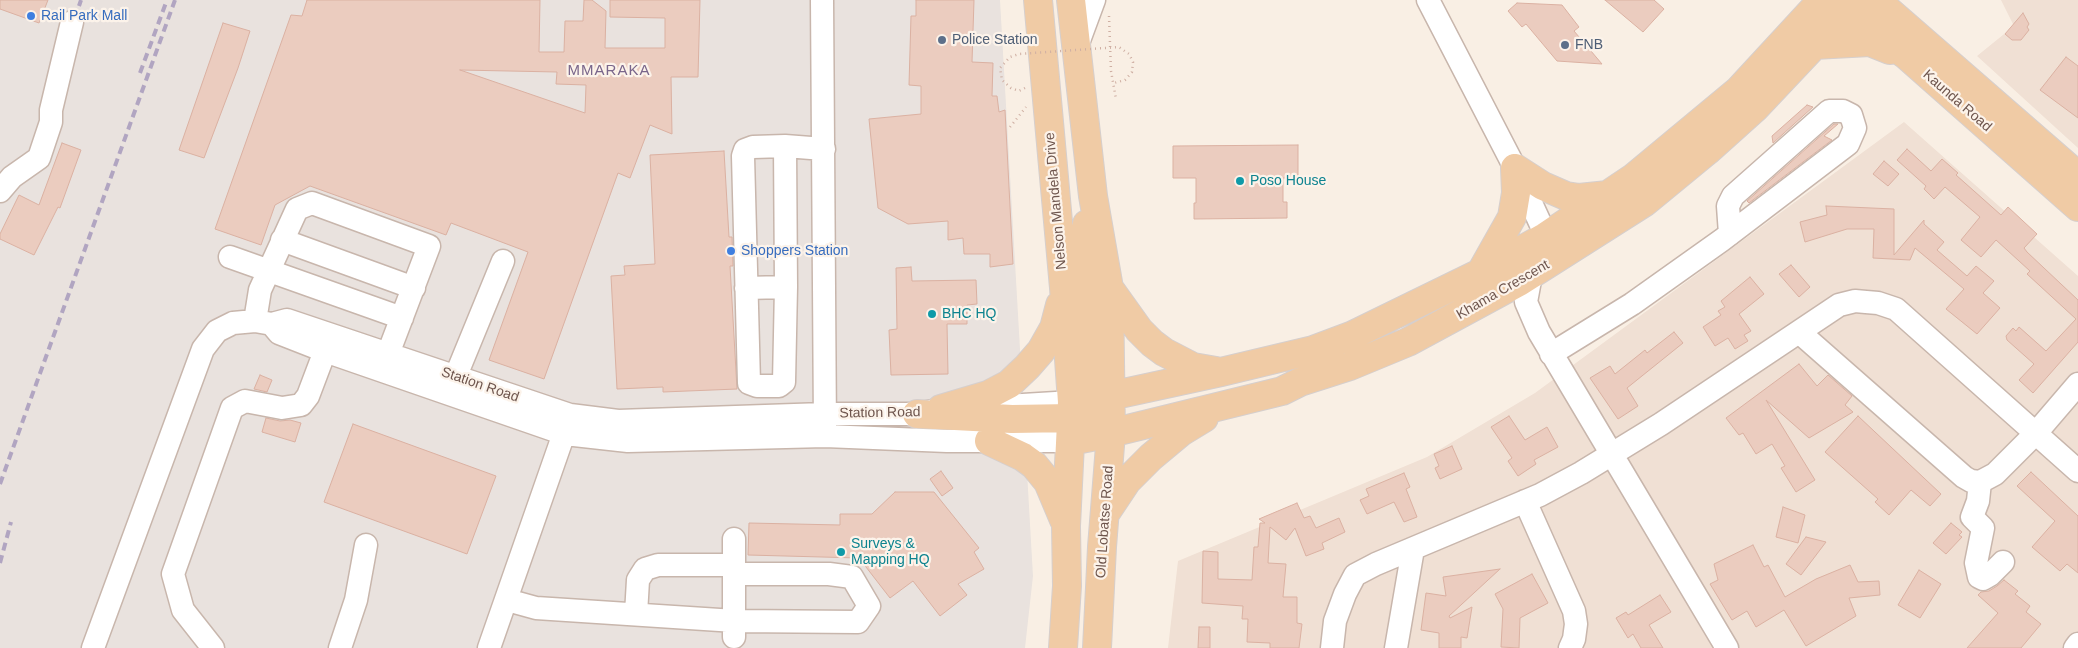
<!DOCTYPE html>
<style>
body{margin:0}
canvas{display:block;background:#f9efe4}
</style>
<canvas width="2078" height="648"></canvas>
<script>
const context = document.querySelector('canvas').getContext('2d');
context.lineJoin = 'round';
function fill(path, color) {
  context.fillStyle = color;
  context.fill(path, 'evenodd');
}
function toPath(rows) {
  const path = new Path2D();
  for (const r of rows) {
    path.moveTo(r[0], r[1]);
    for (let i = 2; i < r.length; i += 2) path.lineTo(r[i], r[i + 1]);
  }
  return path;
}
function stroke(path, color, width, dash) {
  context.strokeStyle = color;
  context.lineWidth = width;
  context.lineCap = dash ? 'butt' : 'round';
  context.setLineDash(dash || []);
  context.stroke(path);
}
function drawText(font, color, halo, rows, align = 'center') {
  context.font = font + ' Helvetica,sans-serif';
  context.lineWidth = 4.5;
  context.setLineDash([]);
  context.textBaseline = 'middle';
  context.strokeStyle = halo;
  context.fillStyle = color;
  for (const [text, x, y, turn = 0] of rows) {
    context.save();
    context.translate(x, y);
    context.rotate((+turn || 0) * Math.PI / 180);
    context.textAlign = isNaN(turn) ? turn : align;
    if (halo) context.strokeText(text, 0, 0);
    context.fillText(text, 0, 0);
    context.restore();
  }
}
fill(toPath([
 [2001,0,2078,0,2078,148,1977,56,2014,26],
 [1904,122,2078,276,2078,648,1168,648,1178,561,1427,457,1535,393]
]), '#f0e0d4');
fill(toPath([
 [0,0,1000,0,1033,576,1025,648,0,648]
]), '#e9e2de');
const building = toPath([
 [0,0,48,0,39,23,0,9,0,0],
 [307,0,540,0,539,52,564,52,565,21,583,21,584,0,592,0,606,11,605,48,665,48,665,18,610,17,610,0,700,0,698,77,671,77,672,134,650,125,630,178,618,173,544,379,489,360,528,252,451,223,446,235,310,186,275,205,261,245,215,229,291,15,302,16,307,0],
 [460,70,557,72,556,84,586,85,585,113,460,70],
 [916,0,974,0,972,62,993,63,992,96,997,96,999,112,1005,110,1013,264,990,267,990,254,964,254,963,238,948,240,948,221,908,224,878,208,869,119,921,114,921,86,909,85,911,16,916,16,916,0],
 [1605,0,1654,0,1664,9,1643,32,1605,0],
 [1517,3,1562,5,1579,27,1574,31,1602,64,1557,61,1526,24,1522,27,1508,11,1517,3],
 [2023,13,2029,24,2027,27,2029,30,2021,40,2012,40,2005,34,2023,13],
 [223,23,250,31,238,68,204,158,179,150,223,23],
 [2066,57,2078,66,2078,118,2040,90,2066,57],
 [1807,105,1813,107,1773,143,1772,136,1807,105],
 [1834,124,1838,124,1824,136,1832,140,1749,203,1747,201,1834,124],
 [62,143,81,150,60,208,58,207,34,255,0,239,0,234,19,195,39,205,62,143],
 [1298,145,1298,178,1283,178,1283,202,1287,202,1287,218,1194,219,1194,203,1196,203,1196,178,1173,178,1173,146,1298,145],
 [1907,149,1931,171,1942,159,1958,173,1956,175,2001,215,2008,207,2037,234,2024,248,2027,252,2078,300,2078,342,2033,393,2019,380,2034,364,2007,340,2006,336,2013,328,2016,331,2019,327,2046,351,2076,319,2027,274,2030,271,1996,240,1981,257,1961,240,1980,217,1945,187,1934,199,1924,189,1926,186,1897,160,1907,149],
 [724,151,729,237,732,237,733,266,730,266,737,389,663,392,663,387,617,389,611,276,625,275,624,266,655,264,650,155,724,151],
 [1884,161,1899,174,1888,186,1873,174,1884,161],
 [1826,206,1894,209,1894,255,1924,220,1924,224,1944,242,1937,250,1967,276,1976,266,1994,281,1983,293,2000,308,1977,334,1946,309,1964,289,1915,248,1910,260,1873,258,1874,229,1847,229,1805,242,1800,222,1827,215,1826,206],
 [1791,265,1810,287,1799,297,1779,274,1791,265],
 [911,267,912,281,976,280,977,304,967,305,967,324,947,324,948,374,891,375,889,330,897,329,896,268,911,267],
 [1750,277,1764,294,1739,314,1751,331,1744,335,1748,341,1735,349,1728,338,1715,346,1703,327,1721,315,1718,311,1725,307,1721,301,1750,277],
 [1674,332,1683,343,1627,388,1638,406,1618,419,1590,378,1610,366,1615,374,1645,350,1647,353,1674,332],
 [1799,364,1817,386,1828,375,1852,396,1845,405,1853,412,1809,438,1766,400,1815,480,1796,492,1781,468,1785,466,1772,444,1756,454,1743,433,1739,435,1726,418,1799,364],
 [260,375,272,380,267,392,254,389,260,375],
 [1509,416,1525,440,1547,427,1558,447,1534,460,1536,464,1518,476,1508,461,1512,458,1491,427,1509,416],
 [1858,416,1941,494,1930,506,1911,490,1889,515,1875,502,1878,499,1825,452,1858,416],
 [266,418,280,421,290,420,301,423,295,442,262,432,266,418],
 [353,424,496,476,467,554,324,502,353,424],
 [1452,446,1462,469,1440,479,1435,468,1439,466,1434,454,1452,446],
 [941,471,953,488,942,496,930,479,941,471],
 [2031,472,2078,516,2078,573,2067,564,2060,571,2032,547,2055,521,2017,486,2031,472],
 [1404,473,1410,487,1406,489,1417,517,1404,522,1394,502,1367,514,1360,500,1369,496,1366,489,1404,473],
 [895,492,934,492,979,548,974,552,984,569,958,584,967,595,940,616,913,581,890,598,859,558,748,555,749,523,840,525,840,514,872,514,895,492],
 [1297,503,1304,518,1310,516,1316,528,1339,518,1345,532,1322,543,1324,549,1306,556,1295,528,1286,540,1270,527,1268,563,1286,564,1283,597,1297,597,1297,623,1302,624,1299,648,1270,648,1270,643,1247,642,1248,619,1242,619,1243,606,1202,603,1203,551,1218,552,1218,579,1252,580,1254,547,1258,547,1260,523,1265,523,1259,519,1297,503],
 [1783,507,1805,515,1798,543,1776,537,1783,507],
 [1951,523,1962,532,1959,535,1962,537,1946,554,1933,543,1951,523],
 [1806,537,1826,542,1801,575,1786,564,1806,537],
 [1753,545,1764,567,1768,565,1785,597,1816,579,1850,565,1858,582,1879,581,1880,595,1849,598,1856,616,1806,646,1784,610,1756,627,1747,611,1732,620,1710,584,1718,580,1714,564,1753,545],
 [1500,569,1449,616,1450,618,1472,607,1467,638,1461,637,1461,648,1439,648,1439,633,1421,630,1426,593,1446,596,1443,577,1500,569],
 [1919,570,1941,584,1920,618,1898,605,1919,570],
 [1532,574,1548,603,1520,618,1519,648,1501,647,1503,609,1495,594,1532,574],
 [2004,580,2018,591,2015,594,2030,606,2026,612,2041,624,2021,648,1967,648,1998,613,1978,595,1981,592,1989,591,1997,586,2004,580],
 [1660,595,1671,612,1649,625,1663,648,1641,648,1633,634,1628,638,1616,618,1626,612,1628,615,1660,595],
 [1199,627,1210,627,1210,648,1198,648,1199,627]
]);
fill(building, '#ebccbf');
stroke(building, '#dbb1a2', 1);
const minor = toPath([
 [822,0,825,429],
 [1428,0,1515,168,1553,251],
 [1077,46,1094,0],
 [785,146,786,287,784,382,779,386,757,386,749,383,743,156,745,150,753,147,785,146,824,149],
 [0,191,12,177,39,158,51,122,51,110,72,22],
 [282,240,414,288],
 [230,257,402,318],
 [1531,275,1526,302,1539,332,1727,648],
 [746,288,786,287],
 [255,321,260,290,297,209,312,203,429,246,383,367],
 [274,327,279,333,325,351,565,434,628,441,825,436,947,441,1071,441],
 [1799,332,1964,477,1971,481,1980,482,1995,474,2036,433,2078,384],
 [1551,354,1632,304,1722,240,1848,144,1855,128,1851,115,1843,111,1829,111,1733,196,1728,206,1730,234],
 [453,393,455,378,503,261],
 [990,407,1072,402],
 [1980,482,1978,501,1972,517,1983,528,1976,563,1979,577,1983,579,1990,575,2003,562],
 [1525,501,1574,611,1576,624,1574,639,1570,648],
 [734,539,734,637],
 [507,600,536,608,735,621,858,622,869,606,852,577,829,574,734,574],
 [636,614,638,580,645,569,658,565,734,565],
 [93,648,203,349,217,331,233,323,255,321,272,324,287,320,570,415,618,421,824,414,917,414,933,411],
 [213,648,183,610,173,574,232,408,245,401,282,408,301,405,308,396,325,351],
 [340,648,356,600,366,545],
 [489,648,569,419],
 [1332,648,1335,621,1345,594,1355,575,1376,564,1540,495,1581,473,1661,424,1839,305,1855,301,1866,302,1878,303,1896,309,2078,471],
 [1396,648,1413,549],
 [2075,648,2078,644]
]);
const major = toPath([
 [1038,0,1064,288,1072,402,1066,526,1067,586,1063,648],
 [1071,0,1093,196,1109,288,1111,433,1102,547,1097,648],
 [1876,0,2078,176],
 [1833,1,1847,13,1906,55,2078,207],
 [1814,45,1870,42,1890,50],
 [1515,168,1543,186,1566,196,1579,198,1608,195],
 [1087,224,1084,238,1090,396],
 [1481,272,1512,217,1516,193,1515,168],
 [1109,288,1139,330,1152,343,1164,352,1193,367,1216,371],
 [1072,402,1110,396,1221,372,1313,350,1353,335,1480,273,1545,237,1633,178,1739,90,1822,0],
 [941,409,988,395,1009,384,1027,367,1041,351,1054,328,1060,305],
 [917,414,1012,419,1072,418,1090,421],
 [989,441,1023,457,1034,465,1048,482,1064,520],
 [1071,441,1111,433,1282,391,1300,382,1350,366,1408,342,1519,282,1645,202,1707,151,1756,107,1857,0],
 [1105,514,1127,481,1151,457,1181,432,1204,418]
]);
stroke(minor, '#c8b6ac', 25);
stroke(major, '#d6cfcd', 30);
stroke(toPath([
 [1109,16,1111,71,1116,99],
 [1010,127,1026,107]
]), '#cfafa3', 2.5, [1, 4]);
stroke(minor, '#fff', 22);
stroke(major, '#f0cba5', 28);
stroke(toPath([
 [79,6,81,0],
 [140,73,167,0],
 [0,484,175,0],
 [0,563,11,522]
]), '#b1a5c1', 4, [8, 5]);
stroke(toPath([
 [1025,88,1019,91,1011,88,1002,80,1000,68,1010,57,1019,54,1119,47,1129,54,1133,62,1132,72,1125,80,1114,83]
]), '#cfafa3', 2.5, [1, 4]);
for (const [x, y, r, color] of [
 [31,16,5,"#3f7fe0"],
 [942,40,5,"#5c6f8a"],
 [1565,45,5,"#5c6f8a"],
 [1240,181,5,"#0f9aa8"],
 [731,251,5,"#3f7fe0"],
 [932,314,5,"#0f9aa8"],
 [841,552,5,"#0f9aa8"]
]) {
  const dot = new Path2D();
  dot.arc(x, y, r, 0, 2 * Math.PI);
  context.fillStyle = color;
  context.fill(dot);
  stroke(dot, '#fcf3ea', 2);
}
drawText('14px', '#366cbe', '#fcf3ea', [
 ["Rail Park Mall",41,16],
 ["Shoppers Station",741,251]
], 'left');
drawText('14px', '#4e5e75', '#fcf3ea', [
 ["Police Station",952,40],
 ["FNB",1575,45]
], 'left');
drawText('14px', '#6e554d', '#fcf3ea', [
 ["Kaunda Road",1957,101,41],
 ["Nelson Mandela Drive",1056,201,-95],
 ["Khama Crescent",1503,290,-30],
 ["Station Road",480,385,19],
 ["Station Road",880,413,-1],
 ["Old Lobatse Road",1105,522,-86]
]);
drawText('14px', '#0d838f', '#fcf3ea', [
 ["Poso House",1250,181],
 ["BHC HQ",942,314],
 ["Surveys &",851,544],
 ["Mapping HQ",851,560]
], 'left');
context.letterSpacing = '1px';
drawText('15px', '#7a668b', '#fcf3ea', [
 ["MMARAKA",609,71]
]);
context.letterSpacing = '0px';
</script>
